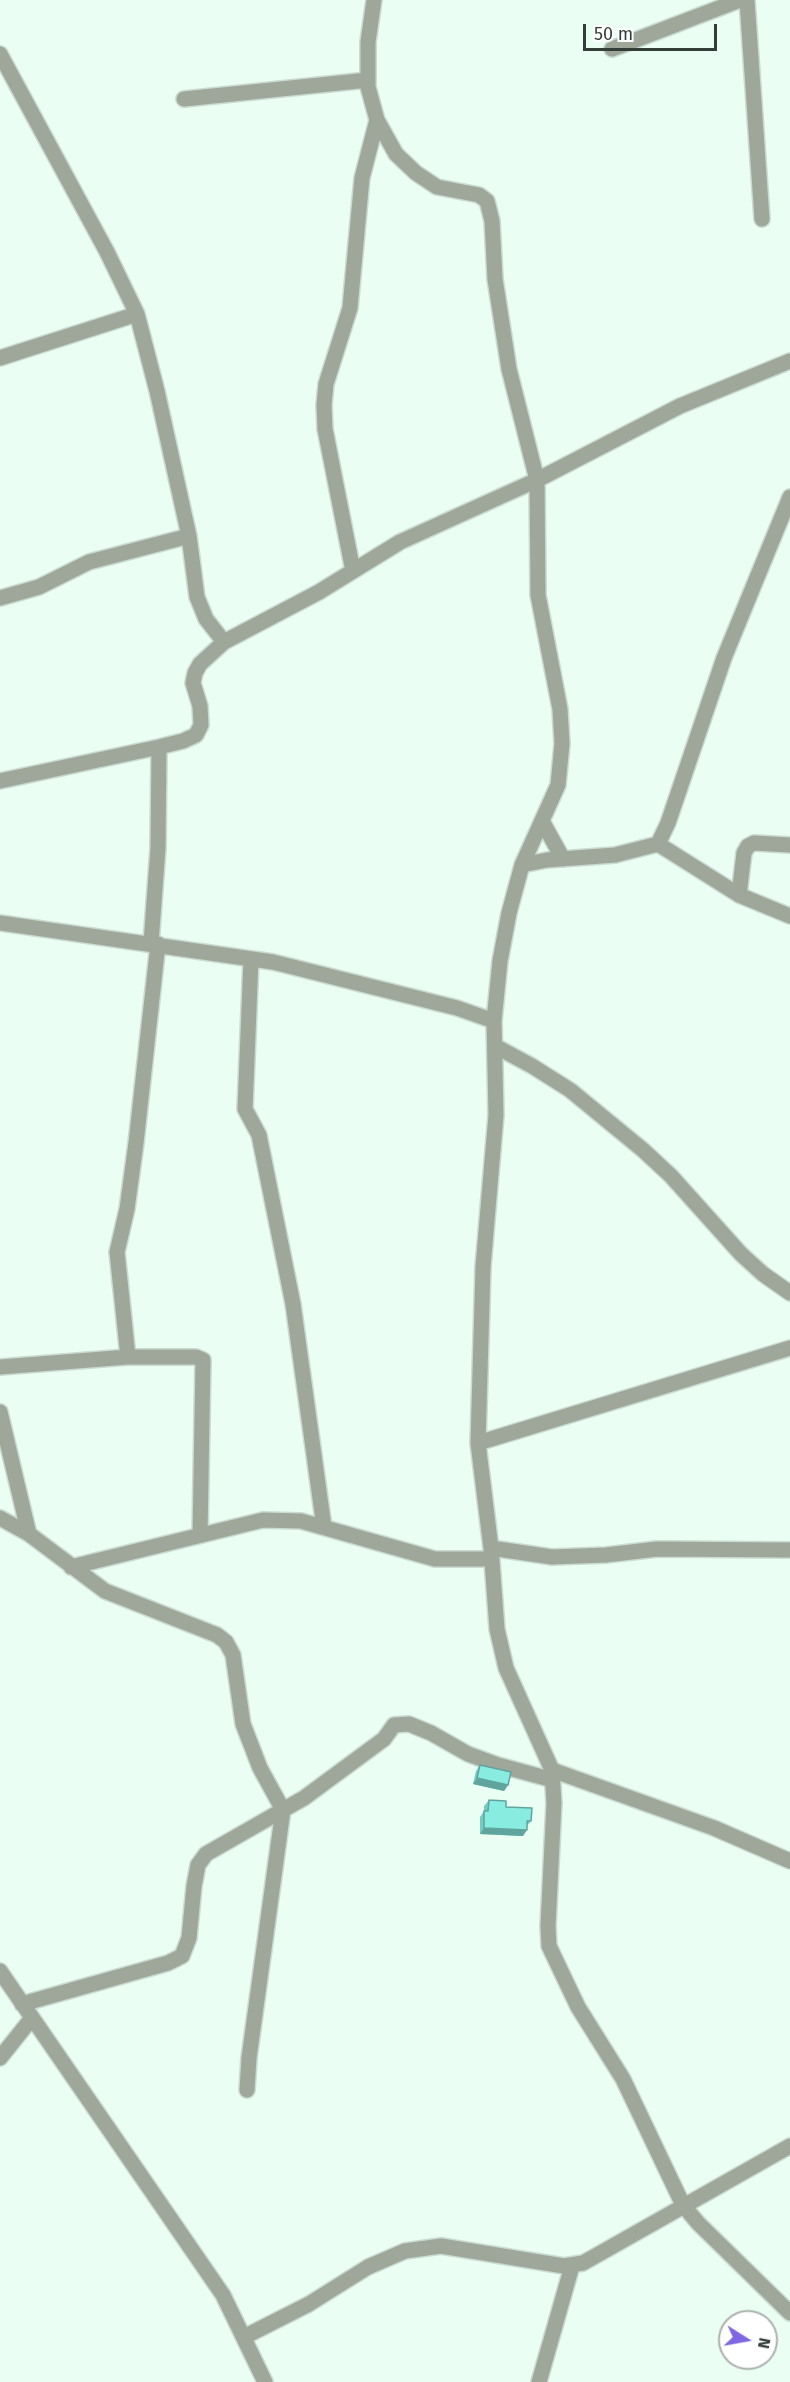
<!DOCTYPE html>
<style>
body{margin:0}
#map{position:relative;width:790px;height:2382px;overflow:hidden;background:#ebfef3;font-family:"Fira Sans",sans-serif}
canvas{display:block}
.north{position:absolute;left:718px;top:2310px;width:60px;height:60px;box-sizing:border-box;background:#fff;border:2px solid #adb2af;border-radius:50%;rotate:101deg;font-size:16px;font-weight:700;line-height:24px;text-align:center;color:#323e37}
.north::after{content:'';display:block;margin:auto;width:21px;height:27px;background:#8066e1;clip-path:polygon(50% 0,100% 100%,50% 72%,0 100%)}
.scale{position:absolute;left:583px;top:24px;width:134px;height:27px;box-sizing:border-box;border:3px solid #323e37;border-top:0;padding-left:8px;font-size:18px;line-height:21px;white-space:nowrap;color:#323e37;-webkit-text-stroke:4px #fff;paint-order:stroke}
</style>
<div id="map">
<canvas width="790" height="2382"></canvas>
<div class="north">N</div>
<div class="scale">50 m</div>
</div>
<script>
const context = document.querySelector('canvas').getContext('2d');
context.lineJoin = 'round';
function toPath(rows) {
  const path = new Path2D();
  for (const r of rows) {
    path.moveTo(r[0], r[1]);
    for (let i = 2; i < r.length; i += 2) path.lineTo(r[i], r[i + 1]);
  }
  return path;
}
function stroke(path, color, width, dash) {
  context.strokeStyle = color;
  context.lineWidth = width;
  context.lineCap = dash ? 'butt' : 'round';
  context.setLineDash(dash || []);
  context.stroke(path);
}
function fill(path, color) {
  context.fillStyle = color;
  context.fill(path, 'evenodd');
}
const minor = toPath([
 [374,0,368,42,368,87,377,120,396,154,416,173,437,187,479,195,487,201,492,221,495,279,509,369,537,480,538,595,560,709,562,744,558,785,522,865,509,913,500,961,494,1021,496,1115,483,1267,478,1443,491,1548,497,1629,506,1668,552,1770,554,1803,548,1926,549,1946,578,2007,623,2079,683,2205,698,2223,790,2313],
 [747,0,762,219],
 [612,49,740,0],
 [0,54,107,252,137,314,157,391,189,536,197,597,206,619,224,642],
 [184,99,368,80],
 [0,358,137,314],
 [353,571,325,429,324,405,326,384,350,308,362,178,377,120],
 [0,598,39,587,89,562,189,536],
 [0,781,159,747,183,741,196,735,201,725,200,706,193,683,195,673,200,664,224,642,319,592,400,542,537,480,680,406,790,361],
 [542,821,563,859],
 [658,844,739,895,790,916],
 [522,865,547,860,615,855,658,844,668,823,724,658,790,497],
 [739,895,744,853,748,846,754,843,790,845],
 [0,923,273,962,457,1008,494,1021],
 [151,943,158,848,159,747],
 [251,959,245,1109,259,1135,293,1304,324,1527],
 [495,1046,532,1066,570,1090,643,1150,671,1176,741,1254,763,1274,790,1293],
 [128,1357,117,1252,127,1209,136,1143,158,944],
 [0,1367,128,1357,196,1357,203,1360,200,1535],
 [0,1412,29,1534],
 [478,1443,790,1348],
 [0,1518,29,1534,105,1591,217,1635,226,1642,233,1655,243,1724,260,1768,283,1810,249,2058,247,2090],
 [491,1548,552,1557,606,1555,657,1549,790,1550],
 [71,1567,263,1520,301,1521,435,1559,492,1559],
 [552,1770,714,1828,790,1861],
 [0,1971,223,2295,265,2382],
 [22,2004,168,1963,182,1956,189,1938,194,1886,198,1865,206,1854,304,1798,384,1739,394,1725,409,1724,431,1733,468,1754,498,1765,553,1780],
 [0,2058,32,2018],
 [244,2337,309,2304,368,2267,405,2251,441,2246,564,2266,583,2263,790,2146],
 [539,2382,572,2266]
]);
stroke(minor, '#cadbd1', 18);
stroke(minor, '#9fa79b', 15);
fill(toPath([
 [480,1765,508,1785,504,1791,473,1784,476,1771],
 [489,1800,506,1807,531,1821,527,1826,523,1836,480,1834,480,1817,484,1811,484,1806]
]), '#75cbc2');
fill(toPath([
 [477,1778,508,1785,504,1791,473,1784],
 [484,1828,527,1830,523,1836,480,1834]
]), '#5fa59e');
const building = toPath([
 [480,1765,511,1772,508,1785,477,1778,480,1765],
 [489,1800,506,1801,506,1807,532,1808,531,1821,527,1821,527,1830,484,1828,484,1811,488,1811,489,1800]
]);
fill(building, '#88ece1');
stroke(building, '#5fa59e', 1.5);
</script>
